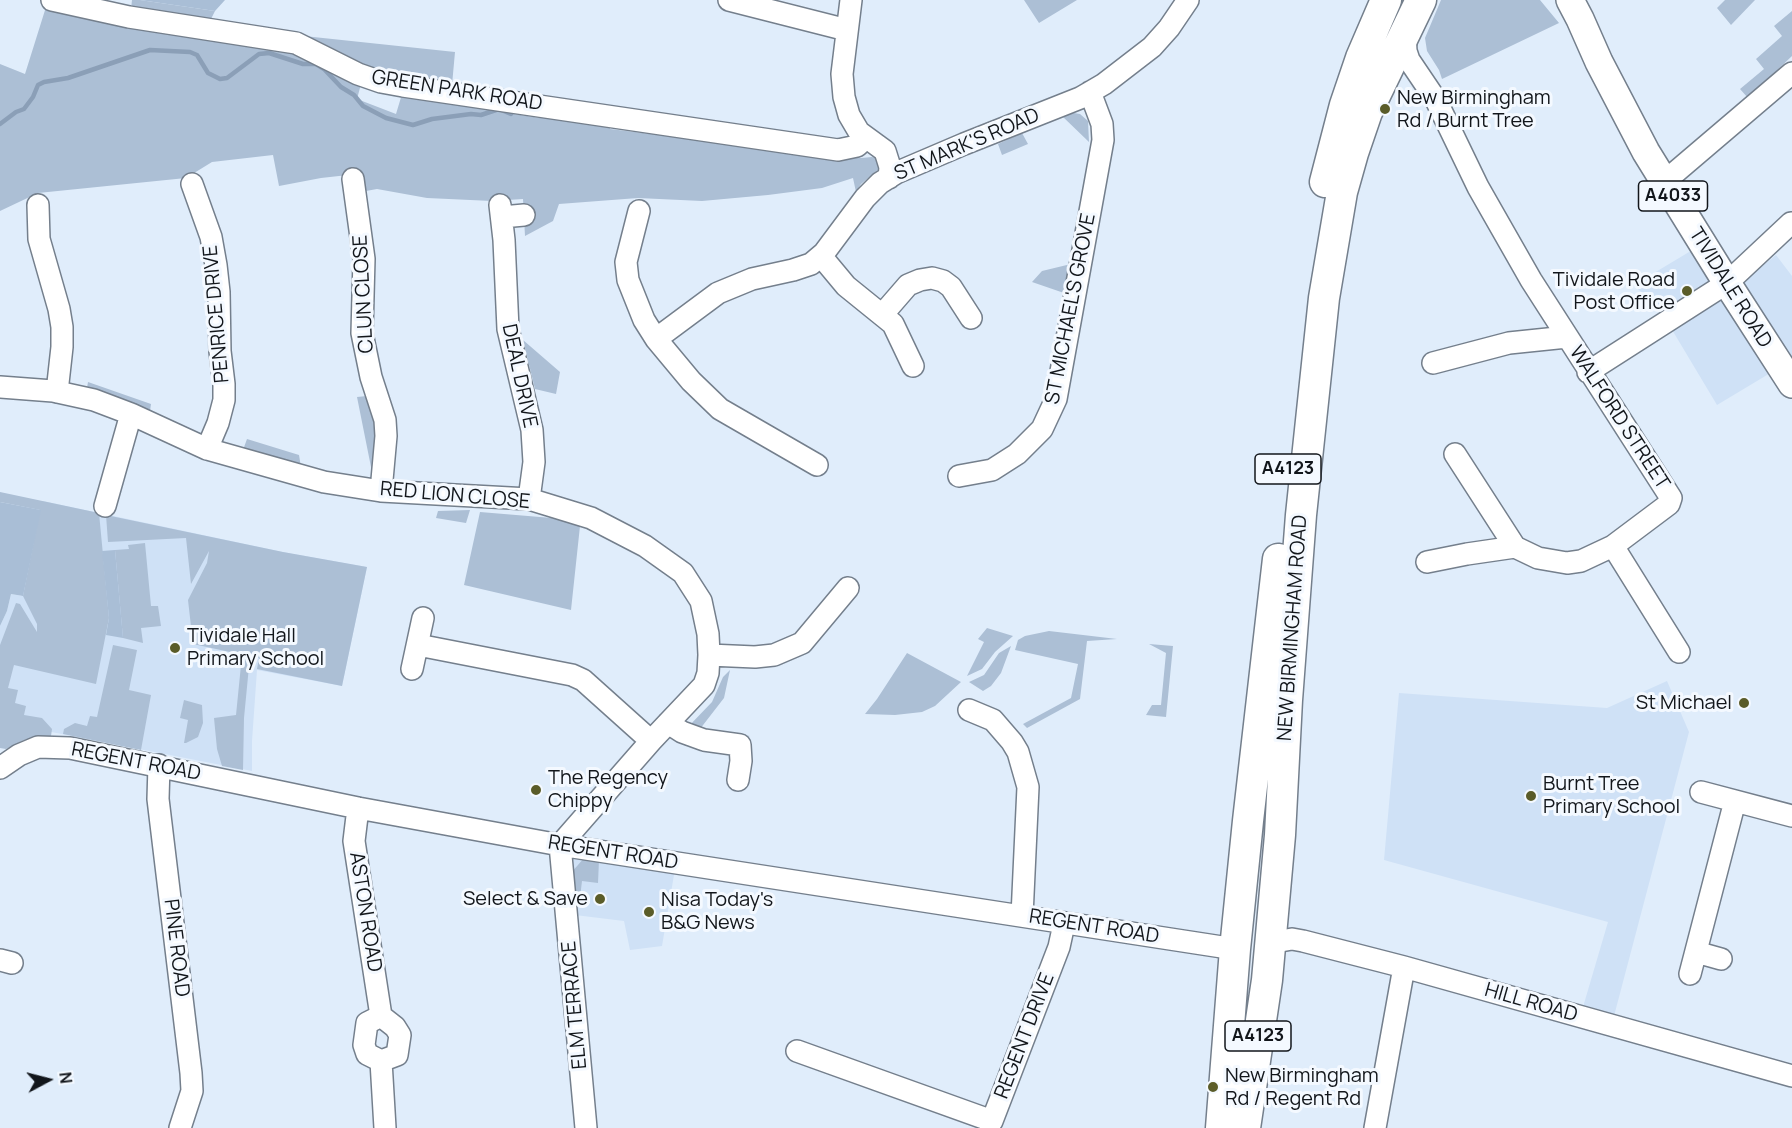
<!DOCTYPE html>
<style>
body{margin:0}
#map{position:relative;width:1792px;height:1128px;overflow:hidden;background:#e0edfb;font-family:Manrope,sans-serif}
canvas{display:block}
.north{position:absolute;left:18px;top:1050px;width:60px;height:60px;-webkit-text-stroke:4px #f4f9ff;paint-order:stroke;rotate:83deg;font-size:16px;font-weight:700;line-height:24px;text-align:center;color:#12161b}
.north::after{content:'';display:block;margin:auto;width:21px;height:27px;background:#12161b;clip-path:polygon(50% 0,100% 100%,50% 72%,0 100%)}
</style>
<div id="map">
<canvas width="1792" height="1128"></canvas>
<div class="north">N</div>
</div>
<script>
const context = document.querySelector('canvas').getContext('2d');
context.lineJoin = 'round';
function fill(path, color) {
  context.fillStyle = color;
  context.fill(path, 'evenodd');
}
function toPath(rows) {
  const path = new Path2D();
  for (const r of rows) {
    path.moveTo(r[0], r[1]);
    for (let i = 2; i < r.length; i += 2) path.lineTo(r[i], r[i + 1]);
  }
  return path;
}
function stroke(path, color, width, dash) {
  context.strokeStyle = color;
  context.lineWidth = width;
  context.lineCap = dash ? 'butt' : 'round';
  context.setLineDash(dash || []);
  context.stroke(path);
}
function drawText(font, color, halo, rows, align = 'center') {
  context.font = font + ' Manrope,sans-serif';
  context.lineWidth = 6;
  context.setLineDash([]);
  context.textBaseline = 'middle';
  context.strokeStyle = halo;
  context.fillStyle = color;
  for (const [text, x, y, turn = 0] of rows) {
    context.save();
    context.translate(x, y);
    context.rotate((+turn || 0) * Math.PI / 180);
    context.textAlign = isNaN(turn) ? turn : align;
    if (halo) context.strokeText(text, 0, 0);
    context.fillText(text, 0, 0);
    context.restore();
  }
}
fill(toPath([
 [1694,249,1724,297,1776,255,1792,276,1792,360,1717,405,1662,313,1634,285],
 [43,501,283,552,367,567,342,686,257,670,252,741,252,771,0,722,0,626,7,611,11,594,22,596],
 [1667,681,1689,732,1614,1016,1583,1007,1608,922,1384,860,1399,693,1607,708],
 [560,845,676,863,662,946,630,950,624,921,575,915]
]), '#cfe1f6');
fill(toPath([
 [132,0,140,0,215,11,210,21,131,9],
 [1024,0,1077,0,1039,23],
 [1441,0,1540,0,1559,23,1442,79,1439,70,1427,51,1425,38],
 [1725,0,1755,0,1731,25,1717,8],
 [46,7,280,47,361,84,357,99,396,114,402,94,438,102,514,107,514,114,540,118,541,111,610,121,610,129,651,134,653,127,861,158,872,157,879,159,880,168,861,184,856,192,853,178,822,188,768,195,702,201,638,198,559,204,553,221,525,236,523,199,492,201,427,198,377,189,366,191,364,191,357,174,321,178,279,186,273,155,212,162,186,178,38,193,0,211,0,64,25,74],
 [1792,11,1792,56,1748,98,1740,89,1764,69,1756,59,1782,36,1774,26],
 [304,36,455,52,452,85,373,71],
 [1074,113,1080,114,1088,121,1089,142,1062,116],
 [1022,133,1028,144,1002,155,998,144],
 [1071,264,1064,293,1032,282,1042,271],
 [523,340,560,372,556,394,535,389],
 [88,382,151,404,150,411,87,388],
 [367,396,377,429,377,459,372,472,357,397],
 [247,439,299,455,301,467,243,450],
 [0,492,99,513,109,618,96,684,14,665,8,688,18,690,15,703,26,706,24,715,42,718,52,729,51,736,24,740,6,749,0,748,0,645,16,603,20,604,37,632,37,624,23,596,40,510,0,502],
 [470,510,466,523,436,518,438,511],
 [480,512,552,518,580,526,571,610,464,585],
 [106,515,283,552,367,567,342,686,257,669,259,658,250,656,244,718,243,770,222,766,217,749,214,718,236,715,241,665,230,663,230,652,193,644,188,600,207,563,209,551,191,584,186,538,108,542],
 [145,543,151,606,158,606,161,626,141,628,143,643,123,638,115,550,129,549,128,545],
 [987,628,1013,636,995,652,982,669,967,676,984,642,978,639],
 [1049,631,1117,639,1087,641,1080,699,1027,728,1023,724,1071,698,1078,664,1015,650,1018,640,1025,636],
 [1149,644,1173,646,1166,717,1146,715,1152,705,1161,705,1166,653],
 [113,645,137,650,129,690,151,695,141,750,63,734,64,729,75,723,87,726,90,716,97,717],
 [1011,646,1001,673,991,686,983,691,969,682,984,675,999,653],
 [907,653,961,682,935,706,922,712,895,715,865,714,877,699],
 [730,670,724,698,700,729,750,736,742,738,687,728,712,702,723,677],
 [184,700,202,705,203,723,198,737,186,743,184,743,188,720,180,718],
 [585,857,599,860,598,883,582,881,579,906,573,907,570,874]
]), '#acbfd5');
fill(toPath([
 [140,0,225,0,215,11],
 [0,502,41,510,23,596,11,594,7,611,0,626],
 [115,550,123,638,106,635,109,618,102,551]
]), '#a9bed6');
stroke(toPath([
 [0,124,16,112,24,109,33,97,38,85,44,82,68,78,150,50,190,52,197,55,208,73,220,79,227,78,259,54,269,53,303,64,316,64,324,69,341,87,354,95,363,106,386,118,413,125,432,119,471,114,481,115,499,109,511,114]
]), '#8b9fb7', 4.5);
const minor = toPath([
 [52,0,129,17,296,43,358,74,381,82,403,86,838,150,857,146,866,138],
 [729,0,847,30],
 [851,0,842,74,844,97,849,115,859,132,885,151,890,167,889,178],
 [1405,33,1406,51,1409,60,1436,100,1478,187,1531,280,1671,498,1669,504,1613,546,1581,561,1567,563,1538,558,1515,547,1455,454],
 [353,179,364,259,362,333,371,377,385,420,386,436,381,491],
 [1664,182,1792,73],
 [192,184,211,237,216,265,219,292,220,351,224,384,224,400,218,423,207,449],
 [38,205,39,239,59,309,62,327,62,347,57,392],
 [500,205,504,240,508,329,532,430,534,462,529,499],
 [639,211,626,262,628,280,644,320,656,339,691,381,720,409,817,465],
 [502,217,524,215],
 [821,256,846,286,893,324,913,366],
 [882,315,908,285,920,280,932,278,943,281,951,287,971,318],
 [656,339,718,293,752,279,793,270,811,264,824,253,865,198,880,183,896,173,964,144,1080,98,1104,84,1152,47,1169,28,1188,0],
 [1433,363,1509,343,1567,337],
 [1588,372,1727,283,1791,223],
 [0,387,53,391,94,400,131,414,207,449,324,482,381,491,529,499,591,518,645,546,683,573,701,601,708,634,709,655,708,673,704,685,651,741,560,845],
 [959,476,992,470,1017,454,1042,429,1056,399,1103,140,1102,124,1090,92],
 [105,506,131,414],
 [1613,546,1679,652],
 [1427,562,1467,554,1515,547],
 [418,645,572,675,583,680,651,741],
 [709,655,755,657,774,655,802,643,848,588],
 [412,669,423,618],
 [969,710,993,720,1012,742,1018,752,1028,787,1022,916],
 [668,723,682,732,704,740,740,745,741,761,738,780],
 [159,765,158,799,191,1073,192,1091,180,1128],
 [0,768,19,755,38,747,70,748,358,808,560,845,1235,949],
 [1701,792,1792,816],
 [358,808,354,841,381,1016,395,1027,400,1035,397,1055,381,1061,367,1054,364,1045,367,1023,381,1016],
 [560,845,586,1128],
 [1269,943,1292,939,1303,941,1404,967,1792,1076],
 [1696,952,1721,959],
 [0,960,12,963],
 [1690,974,1735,801],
 [797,1051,992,1121,1059,947,1064,924],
 [381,1061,385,1128],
 [1375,1128,1404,967]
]);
const major = toPath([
 [1570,0,1580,19,1599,62,1646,152,1727,283,1792,384]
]);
const highway = toPath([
 [1325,182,1345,105,1361,58,1386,0],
 [1221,1128,1235,949,1248,821,1278,559],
 [1245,1128,1267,980,1280,835,1287,700,1301,515,1324,298,1342,192,1353,153,1367,112,1421,0]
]);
stroke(minor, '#747f8c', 24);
stroke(major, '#747f8c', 30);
stroke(highway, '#747f8c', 33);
stroke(minor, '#fff', 21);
stroke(major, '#fff', 27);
stroke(highway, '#fff', 30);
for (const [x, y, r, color] of [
 [1385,109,6,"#5a5c29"],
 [1687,291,6,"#5a5c29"],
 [175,648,6,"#5a5c29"],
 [1744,703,6,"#5a5c29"],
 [536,790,6,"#5a5c29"],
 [1531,796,6,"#5a5c29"],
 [600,899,6,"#5a5c29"],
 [649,912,6,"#5a5c29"],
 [1213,1087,6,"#5a5c29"]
]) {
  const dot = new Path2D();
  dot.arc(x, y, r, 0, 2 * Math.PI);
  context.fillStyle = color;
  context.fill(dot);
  stroke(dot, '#f4f9ff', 2);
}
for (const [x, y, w] of [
 [1673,196,69],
 [1288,469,66],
 [1258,1036,66]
]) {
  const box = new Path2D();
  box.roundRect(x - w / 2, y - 15, w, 30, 4.5);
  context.fillStyle = '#f4f9ff';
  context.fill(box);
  stroke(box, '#12161b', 1.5);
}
drawText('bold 18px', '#12161b', null, [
 ["A4033",1673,196],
 ["A4123",1288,469],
 ["A4123",1258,1036]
]);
drawText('20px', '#12161b', '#f4f9ff', [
 ["GREEN PARK ROAD",457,91,9],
 ["ST MARK'S ROAD",967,145,-23],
 ["TIVIDALE ROAD",1730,288,58],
 ["CLUN CLOSE",364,294,-93],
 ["ST MICHAEL'S GROVE",1071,309,-79],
 ["PENRICE DRIVE",217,314,-95],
 ["DEAL DRIVE",519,376,78],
 ["WALFORD STREET",1619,418,57],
 ["RED LION CLOSE",455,496,5],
 ["NEW BIRMINGHAM ROAD",1293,628,-86],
 ["REGENT ROAD",136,762,11],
 ["REGENT ROAD",613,853,9],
 ["ASTON ROAD",365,912,81],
 ["REGENT ROAD",1094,927,9],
 ["PINE ROAD",176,948,83],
 ["HILL ROAD",1531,1003,16],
 ["ELM TERRACE",575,1005,-95],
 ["REGENT DRIVE",1025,1036,-69]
]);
drawText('20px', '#12161b', '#f4f9ff', [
 ["New Birmingham",1397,98],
 ["Rd / Burnt Tree",1397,121],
 ["Tividale Road",1675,280,"right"],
 ["Post Office",1675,303,"right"],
 ["Tividale Hall",187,636],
 ["Primary School",187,659],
 ["St Michael",1732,703,"right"],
 ["The Regency",548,778],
 ["Chippy",548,801],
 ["Burnt Tree",1543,784],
 ["Primary School",1543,807],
 ["Select & Save",588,899,"right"],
 ["Nisa Today's",661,900],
 ["B&G News",661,923],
 ["New Birmingham",1225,1076],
 ["Rd / Regent Rd",1225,1099]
], 'left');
</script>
